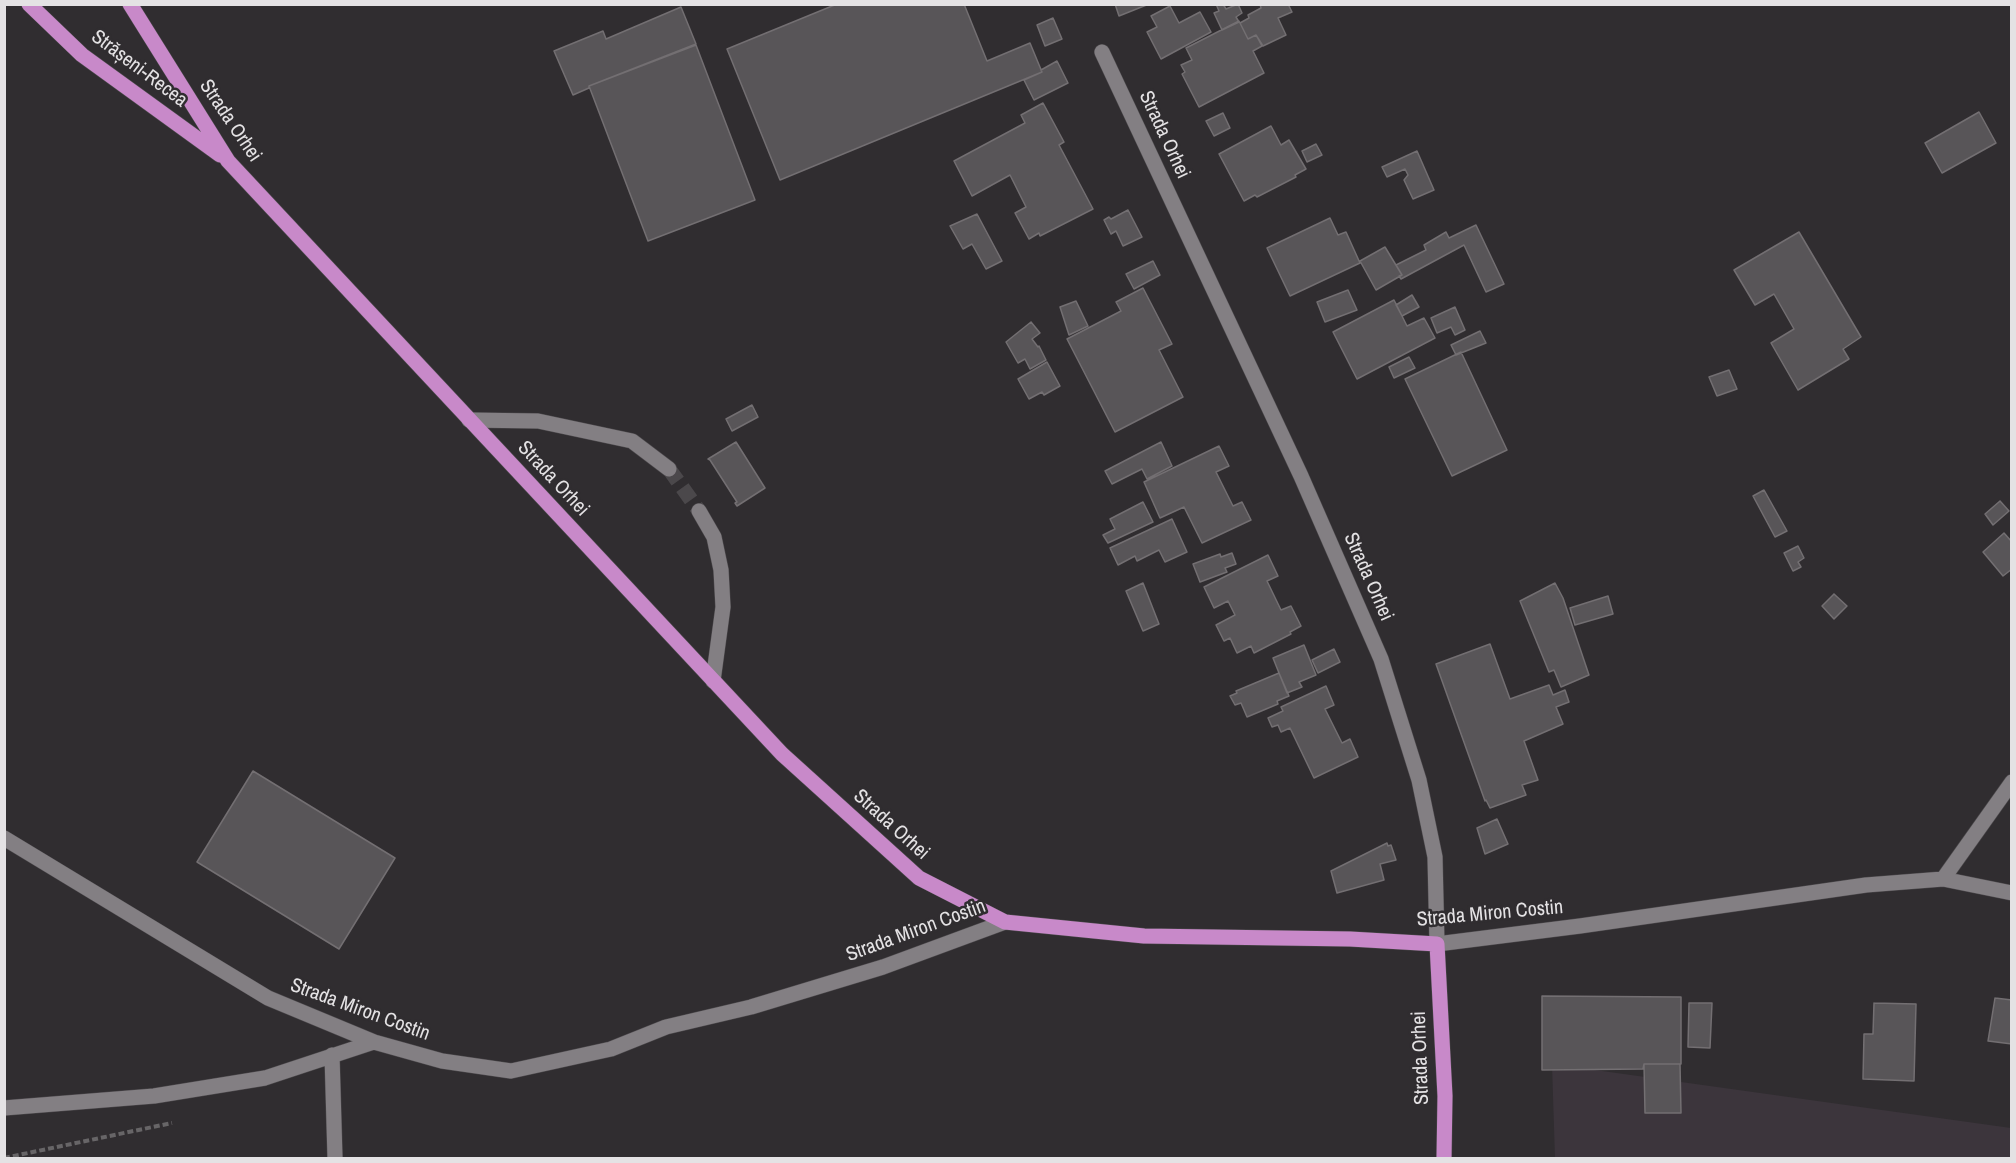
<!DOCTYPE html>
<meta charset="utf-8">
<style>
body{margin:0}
#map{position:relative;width:2016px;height:1163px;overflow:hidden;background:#302d30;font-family:"Archivo Narrow",sans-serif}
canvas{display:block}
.frame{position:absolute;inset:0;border:6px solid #e4e2e4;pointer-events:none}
</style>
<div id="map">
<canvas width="2016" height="1163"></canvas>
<div class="frame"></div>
</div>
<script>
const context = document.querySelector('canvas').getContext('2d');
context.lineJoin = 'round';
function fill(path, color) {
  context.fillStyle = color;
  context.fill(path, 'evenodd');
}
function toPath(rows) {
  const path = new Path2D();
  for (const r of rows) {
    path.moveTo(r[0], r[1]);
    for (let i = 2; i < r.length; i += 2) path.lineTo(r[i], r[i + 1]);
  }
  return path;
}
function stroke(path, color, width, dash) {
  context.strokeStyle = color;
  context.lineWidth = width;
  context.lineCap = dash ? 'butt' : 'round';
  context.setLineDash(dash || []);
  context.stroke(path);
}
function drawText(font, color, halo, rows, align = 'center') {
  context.font = font + ' "Archivo Narrow",sans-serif';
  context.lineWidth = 5;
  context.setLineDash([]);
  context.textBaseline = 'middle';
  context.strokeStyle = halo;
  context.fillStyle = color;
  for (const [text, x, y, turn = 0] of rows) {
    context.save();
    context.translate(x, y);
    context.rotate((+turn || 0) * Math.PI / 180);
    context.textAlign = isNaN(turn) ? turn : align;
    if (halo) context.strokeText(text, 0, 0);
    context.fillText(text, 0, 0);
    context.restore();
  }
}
fill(toPath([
 [1552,1064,2011,1128,2011,1158,1555,1158]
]), '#3c353c');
const building = toPath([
 [837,4,964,4,987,61,1030,43,1042,72,780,180,727,49,837,4],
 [1115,4,1149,4,1119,16,1115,4],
 [1216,4,1223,4,1226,9,1238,4,1242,13,1236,17,1239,22,1222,30,1214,13,1219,11,1216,4],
 [1260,4,1288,4,1292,12,1278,18,1286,35,1263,46,1256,35,1248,39,1240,23,1249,18,1248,15,1261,8,1260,4],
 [1170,6,1179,23,1200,12,1211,32,1161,59,1147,32,1157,27,1151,16,1170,6],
 [681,7,696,44,589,86,589,88,573,95,554,51,603,31,606,39,681,7],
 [1053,18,1062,39,1045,46,1037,25,1053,18],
 [1239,21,1248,39,1256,35,1262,46,1253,51,1264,73,1199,107,1182,74,1185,72,1181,65,1192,60,1186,48,1239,21],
 [696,45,755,200,648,241,589,86,696,45],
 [1057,61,1068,83,1034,100,1024,80,1042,72,1041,70,1057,61],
 [1043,103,1064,142,1059,145,1093,209,1040,236,1039,233,1029,239,1015,213,1026,207,1010,175,972,196,954,161,1025,123,1021,115,1043,103],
 [1979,112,1996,143,1942,173,1925,143,1979,112],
 [1223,113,1230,128,1214,136,1206,121,1223,113],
 [1271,126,1281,145,1289,140,1306,169,1295,175,1296,177,1257,197,1255,195,1244,201,1219,154,1271,126],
 [1316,144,1322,155,1307,162,1302,151,1316,144],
 [1417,151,1434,190,1413,199,1404,180,1408,175,1405,169,1387,177,1382,167,1417,151],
 [1128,210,1142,237,1123,246,1116,231,1111,234,1104,220,1109,217,1111,219,1128,210],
 [977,214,1002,261,986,269,972,244,963,249,950,226,977,214],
 [1330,218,1338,235,1346,232,1360,263,1290,296,1267,248,1330,218],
 [1476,225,1504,284,1486,292,1464,245,1401,279,1399,276,1402,275,1396,265,1426,250,1424,245,1446,232,1449,238,1476,225],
 [1799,232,1861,337,1843,349,1849,359,1798,390,1771,343,1794,329,1774,294,1755,305,1734,270,1799,232],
 [1385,247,1402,275,1376,290,1360,261,1385,247],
 [1153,261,1160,275,1134,289,1126,274,1153,261],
 [1143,288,1172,344,1159,350,1183,397,1115,432,1067,339,1121,311,1116,302,1143,288],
 [1348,290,1357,310,1325,322,1317,302,1348,290],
 [1412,295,1419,307,1402,316,1396,305,1412,295],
 [1394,300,1407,326,1424,318,1435,338,1357,379,1333,332,1394,300],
 [1076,301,1088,326,1069,335,1060,307,1076,301],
 [1455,307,1465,330,1455,335,1451,327,1437,333,1431,318,1455,307],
 [1031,322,1040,333,1032,339,1038,347,1039,346,1046,360,1030,369,1025,359,1018,363,1006,342,1031,322],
 [1480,331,1486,343,1456,355,1451,345,1480,331],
 [1461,352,1507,450,1452,476,1405,379,1461,352],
 [1409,357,1415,368,1394,378,1389,367,1409,357],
 [1047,362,1060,386,1044,395,1042,392,1029,399,1018,379,1047,362],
 [1729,370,1737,389,1717,396,1709,377,1729,370],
 [752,405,758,417,732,431,726,419,752,405],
 [736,442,765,488,737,506,735,503,737,502,710,460,708,459,736,442],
 [1161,442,1172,466,1147,479,1142,469,1112,484,1105,471,1161,442],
 [1219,446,1229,466,1216,472,1233,506,1242,502,1251,520,1202,543,1184,507,1160,518,1144,482,1219,446],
 [1764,490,1787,531,1775,537,1753,496,1764,490],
 [2000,501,2009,511,1993,525,1985,514,2000,501],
 [1143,502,1153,522,1108,543,1103,535,1115,529,1110,519,1143,502],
 [1172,519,1187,552,1165,562,1159,550,1137,561,1135,556,1118,565,1110,548,1172,519],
 [2004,533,2012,542,2012,569,2003,576,1983,552,2004,533],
 [1798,546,1804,558,1798,562,1801,567,1793,571,1784,553,1798,546],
 [1232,553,1236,564,1225,568,1227,572,1200,582,1193,564,1220,554,1221,557,1232,553],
 [1268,555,1278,576,1267,581,1281,610,1291,606,1301,626,1290,632,1291,634,1254,653,1251,646,1237,653,1230,638,1224,641,1216,625,1235,615,1228,601,1214,608,1204,587,1268,555],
 [1143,583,1159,624,1143,631,1126,591,1143,583],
 [1555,583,1563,598,1589,675,1561,687,1554,670,1549,672,1520,601,1555,583],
 [1834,594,1847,606,1834,619,1822,606,1834,594],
 [1608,596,1613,614,1575,625,1570,608,1608,596],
 [1490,644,1510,699,1549,685,1553,695,1565,690,1569,702,1556,707,1563,724,1524,741,1538,780,1522,785,1526,795,1490,808,1486,800,1485,801,1436,664,1490,644],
 [1304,645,1316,675,1299,682,1302,687,1287,693,1273,658,1304,645],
 [1334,649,1340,662,1318,673,1312,660,1334,649],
 [1279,673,1289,696,1277,701,1278,704,1247,717,1241,703,1235,705,1230,696,1237,693,1236,691,1279,673],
 [1326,686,1334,705,1325,709,1342,743,1350,739,1358,757,1314,778,1290,728,1281,732,1278,725,1272,727,1268,718,1283,711,1281,707,1326,686],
 [253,771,395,858,339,949,197,862,253,771],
 [1497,819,1508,844,1485,854,1477,828,1497,819],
 [1387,843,1388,846,1391,845,1396,860,1380,864,1384,880,1337,893,1331,871,1387,843],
 [1542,996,1681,997,1681,1064,1644,1064,1643,1069,1542,1070,1542,996],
 [1995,998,2012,1000,2012,1044,1988,1041,1995,998],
 [1689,1003,1712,1003,1710,1048,1688,1047,1689,1003],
 [1874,1003,1916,1004,1914,1081,1863,1079,1864,1034,1873,1034,1874,1003],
 [1644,1064,1680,1064,1681,1113,1645,1113,1644,1064]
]);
fill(building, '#585558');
stroke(building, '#736f72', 1.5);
stroke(toPath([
 [669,469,699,511]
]), '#4b484b', 15, [15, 8]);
const minor = toPath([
 [1102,52,1301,476,1381,659,1419,780,1435,857,1437,944,1580,926,1866,885,1943,879,2012,893],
 [469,420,538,421,632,441,669,469],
 [699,511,714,537,721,570,723,607,713,681],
 [4,838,268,998,374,1042,442,1061,511,1071,611,1049,666,1027,751,1007,883,967,1005,922],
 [1943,879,2012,782],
 [332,1055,335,1158],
 [4,1108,154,1096,265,1078,374,1042]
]);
const major = toPath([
 [29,4,82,55,220,155],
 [130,4,228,161,782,754,919,878,1005,922,1144,936,1350,939,1437,944,1445,1096,1444,1158]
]);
stroke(minor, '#4d4a4d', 16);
stroke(major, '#4d4a4d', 16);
stroke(toPath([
 [4,1158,172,1123]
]), '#676567', 4, [6, 3]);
stroke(minor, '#837f83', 15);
stroke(major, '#c889c9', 15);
drawText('20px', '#e4e2e4', '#302d30', [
 ["Strășeni-Recea",139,69,37],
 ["Strada Orhei",230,121,56],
 ["Strada Orhei",1164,135,65],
 ["Strada Orhei",553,479,47],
 ["Strada Orhei",1368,577,66],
 ["Strada Orhei",891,825,42],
 ["Strada Miron Costin",1490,914,-5],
 ["Strada Miron Costin",916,931,-20],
 ["Strada Miron Costin",360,1010,20],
 ["Strada Orhei",1421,1058,-92]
]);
</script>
